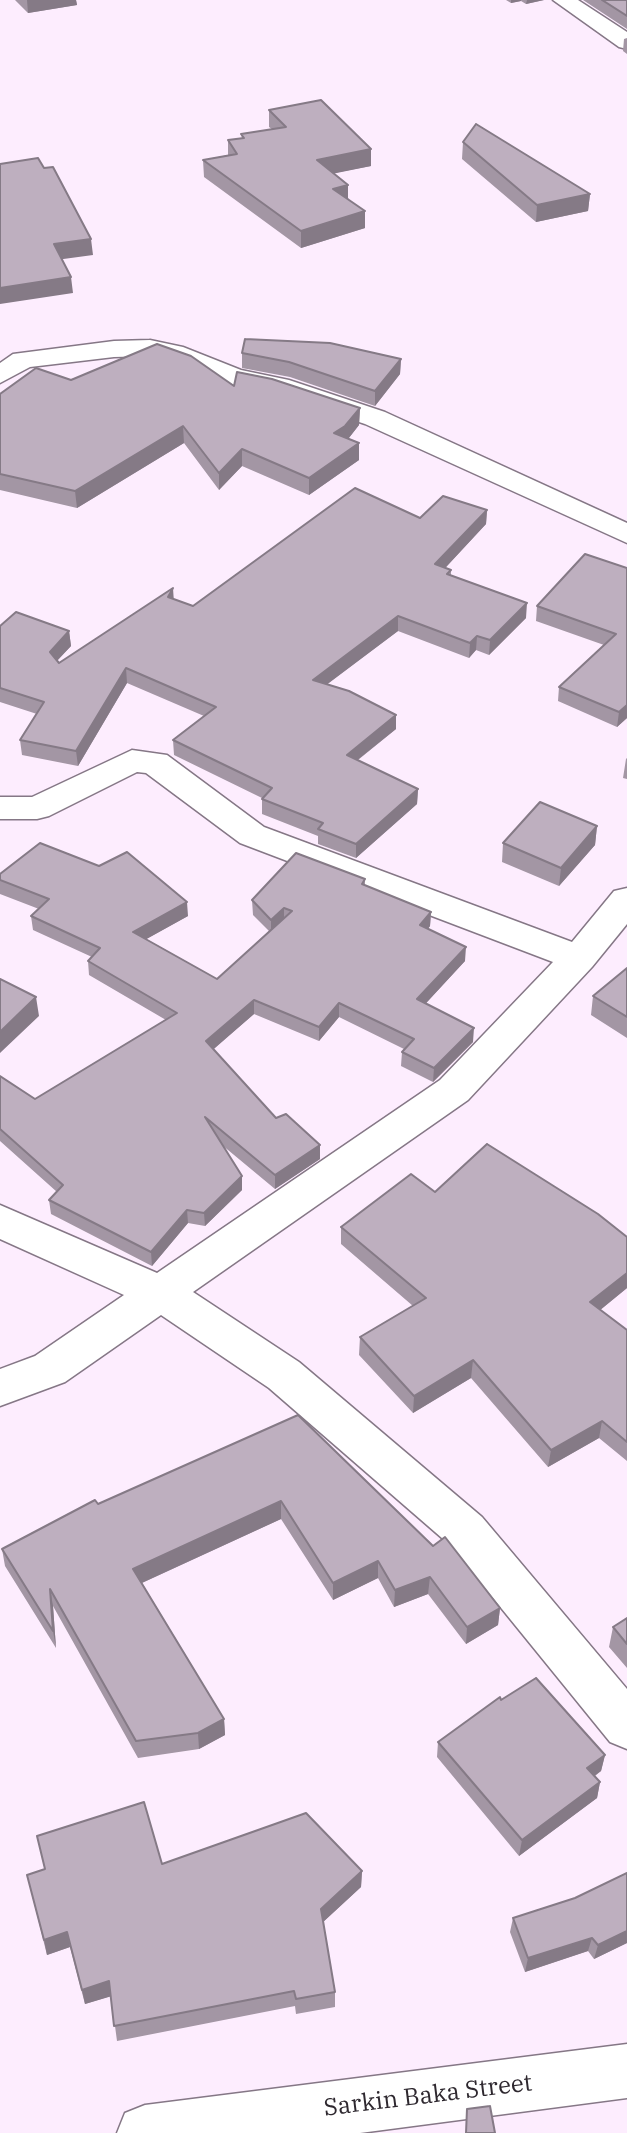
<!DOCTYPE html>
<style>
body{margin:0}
canvas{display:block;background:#fdedfe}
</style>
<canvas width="627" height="2133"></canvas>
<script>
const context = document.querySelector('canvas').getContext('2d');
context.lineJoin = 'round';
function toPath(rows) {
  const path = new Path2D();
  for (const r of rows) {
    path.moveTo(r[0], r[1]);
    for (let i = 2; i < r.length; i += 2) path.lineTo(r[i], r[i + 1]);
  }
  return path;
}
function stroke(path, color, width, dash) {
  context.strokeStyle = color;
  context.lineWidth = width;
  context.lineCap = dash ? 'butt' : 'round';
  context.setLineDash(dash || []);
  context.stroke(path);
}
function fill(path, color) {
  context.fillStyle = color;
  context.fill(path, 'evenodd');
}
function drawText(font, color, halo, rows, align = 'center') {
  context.font = font + ' "IBM Plex Serif",serif';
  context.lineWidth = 5;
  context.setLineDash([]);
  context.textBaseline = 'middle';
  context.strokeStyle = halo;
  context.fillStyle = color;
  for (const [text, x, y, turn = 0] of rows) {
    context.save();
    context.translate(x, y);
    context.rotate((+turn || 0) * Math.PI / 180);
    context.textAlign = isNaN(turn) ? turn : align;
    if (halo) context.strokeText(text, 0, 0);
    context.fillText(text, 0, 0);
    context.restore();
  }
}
const minor = toPath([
 [553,0,578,0,627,32,627,49,619,47,553,0],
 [150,340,183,347,241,370,289,380,385,412,627,523,627,543,365,424,273,393,224,383,165,359,150,356,114,357,30,367,0,383,0,363,13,354,114,341,150,340],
 [132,750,167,755,264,827,572,942,614,891,627,888,627,924,592,967,468,1100,193,1292,299,1362,482,1517,627,1689,627,1749,610,1742,450,1545,269,1388,161,1315,65,1382,0,1406,0,1369,35,1356,124,1295,0,1239,0,1205,157,1273,440,1080,553,962,240,843,146,773,137,772,49,816,37,819,0,819,0,797,32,797,132,750]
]);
const tertiary = toPath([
 [627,2044,627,2098,360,2133,117,2133,125,2113,145,2105,627,2044]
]);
stroke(minor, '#857786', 3);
stroke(tertiary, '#857786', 3);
fill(minor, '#fff');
fill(tertiary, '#fff');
fill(toPath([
 [15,0,76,0,77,5,28,13],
 [506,0,544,0,526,4,521,1,511,3],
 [583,0,627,0,627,29],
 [627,38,627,54,623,51,624,39],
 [269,110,371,166,334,173,365,228,301,248,204,177,203,160,228,155,228,140,242,138,241,134,272,129,269,127],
 [463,142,590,194,588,211,536,222,462,159],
 [242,353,401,359,400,374,375,406,290,377,242,368],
 [71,380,234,386,360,408,359,425,348,439,359,443,359,460,309,495,242,466,219,490,184,443,77,508,0,490,0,394],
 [487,510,486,524,445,568,451,570,451,576,526,618,489,655,476,650,469,658,398,631,327,684,396,715,396,729,358,760,418,789,417,804,356,858,318,844,318,836,262,814,262,798,174,755,173,740,204,716,127,683,78,766,22,755,20,740,37,714,0,702,0,626,69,631,71,646,57,661,59,663,174,599,193,606,420,518],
 [627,568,627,718,617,727,558,701,559,687,604,645,536,621,537,606],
 [627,758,627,779,623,778,626,759],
 [597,826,595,845,559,886,502,862,503,843],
 [0,874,188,916,146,939,217,979,269,931,253,915,252,900,365,879,365,885,431,912,430,926,428,929,465,961,426,1003,473,1042,433,1082,401,1066,402,1052,404,1049,339,1017,319,1041,254,1014,213,1049,276,1118,320,1145,320,1159,275,1189,222,1145,242,1190,205,1226,188,1223,152,1266,51,1214,49,1200,57,1192,0,1141,0,1076,35,1099,166,1020,89,975,88,961,92,957,33,930,31,916,39,909,0,894],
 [627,968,627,1038,591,1015,593,996],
 [435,1192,627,1237,627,1288,600,1310,627,1330,627,1461,599,1438,548,1467,471,1378,413,1413,359,1355,360,1337,413,1306,341,1244,341,1227],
 [298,1415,433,1546,500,1608,498,1625,466,1644,428,1594,394,1607,378,1578,333,1600,281,1519,142,1583,224,1719,225,1735,199,1749,138,1758,53,1606,56,1648,5,1566,2,1549,98,1504],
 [627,1618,627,1668,609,1647,613,1627],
 [438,1742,605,1755,601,1771,595,1776,600,1782,597,1798,519,1856,437,1757],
 [37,1836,162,1864,362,1871,361,1887,323,1922,335,1992,335,2007,296,2014,295,2006,117,2041,111,1996,85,2004,70,1947,47,1955,31,1891,45,1869],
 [627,1873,627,1943,594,1959,588,1951,525,1972,510,1932,513,1918,575,1898]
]), '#a396a4');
fill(toPath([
 [27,0,76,0,77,5,28,13],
 [511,0,521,0,521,1,511,3],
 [527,0,544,0,526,4],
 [371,149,371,166,317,177,317,160],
 [348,185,348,202,333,189],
 [590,194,588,211,536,222,537,205],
 [365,211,365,228,301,248,301,231],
 [91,239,93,255,56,260,54,244],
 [71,277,73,293,0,304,0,288],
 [401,359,400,374,375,406,375,391],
 [360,408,359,425,345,443,334,433],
 [183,426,184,443,77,508,75,491],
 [359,443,359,460,309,495,309,478],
 [242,449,242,466,219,490,219,473],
 [487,510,486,524,435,579,435,564],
 [173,588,174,603,168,597],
 [527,603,526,618,489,655,490,640],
 [398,616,398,631,313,695,313,680],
 [69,631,71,646,51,667,50,652],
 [477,636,476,650,469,658,470,643],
 [126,668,127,683,78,766,76,751],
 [627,705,627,718,617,727,619,712],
 [396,715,396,729,346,769,347,755],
 [418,789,417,804,356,858,356,844],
 [597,826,595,845,559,886,561,868],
 [187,902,188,916,134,946,133,932],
 [284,908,284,922,271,934,271,920],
 [431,912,430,926,420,939,420,925],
 [466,947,465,961,417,1013,417,999],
 [36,997,39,1016,0,1053,0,1032],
 [254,1000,254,1014,207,1055,206,1041],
 [339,1003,339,1017,319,1041,319,1027],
 [474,1028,473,1042,433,1082,434,1068],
 [320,1145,320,1159,275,1189,275,1175],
 [242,1176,242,1190,205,1226,204,1213],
 [187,1210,188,1223,152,1266,151,1252],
 [627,1273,627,1288,588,1320,590,1302],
 [473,1360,471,1378,413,1413,414,1396],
 [602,1421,599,1438,548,1467,551,1450],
 [281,1501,281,1519,135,1586,133,1569],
 [378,1561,378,1578,333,1600,333,1583],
 [430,1577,428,1594,394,1607,395,1590],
 [50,1589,53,1606,56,1648,53,1631],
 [500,1608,498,1625,466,1644,467,1627],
 [224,1719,225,1735,199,1749,198,1733],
 [605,1755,601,1771,584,1783,587,1768],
 [600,1782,597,1798,519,1856,522,1840],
 [362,1871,361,1887,321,1924,321,1909],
 [627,1931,627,1943,594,1959,598,1945],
 [67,1932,70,1947,47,1955,44,1940],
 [592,1938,588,1951,525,1972,528,1958],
 [109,1981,112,1996,85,2004,82,1990]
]), '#857a86');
const building = toPath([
 [602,0,627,0,627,16,602,0],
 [321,100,371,149,317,160,348,185,333,189,365,211,301,231,203,160,237,154,228,140,244,138,241,134,286,127,269,110,321,100],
 [476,124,590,194,537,205,463,142,476,124],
 [38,158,44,168,53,167,91,239,54,244,71,277,0,288,0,164,38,158],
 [245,339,330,343,401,359,375,391,289,362,242,353,245,339],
 [157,344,191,356,234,386,237,372,272,379,360,408,345,426,334,433,359,443,309,478,242,449,219,473,183,426,75,491,0,474,0,394,36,368,71,380,157,344],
 [355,488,420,518,443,496,487,510,435,564,451,570,447,574,527,603,490,640,477,636,470,643,398,616,313,680,349,691,396,715,347,755,418,789,356,844,318,829,323,823,262,799,272,788,173,740,216,707,126,668,76,751,20,740,44,702,0,688,0,626,16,612,69,631,50,652,59,663,173,588,168,597,193,606,355,488],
 [585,554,627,568,627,705,619,712,559,687,616,634,537,606,585,554],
 [540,802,597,826,561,868,503,843,540,802],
 [40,843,99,866,127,852,187,902,133,932,217,979,292,911,284,908,271,920,252,900,296,853,365,879,362,884,431,912,420,925,466,947,417,999,474,1028,434,1068,402,1052,414,1039,339,1003,319,1027,254,1000,206,1041,276,1118,286,1114,320,1145,275,1175,205,1117,242,1176,204,1213,187,1210,151,1252,49,1200,63,1185,0,1129,0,1076,35,1099,177,1013,88,961,100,948,31,916,49,899,0,880,0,874,40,843],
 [627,968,627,1017,593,996,627,968],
 [0,979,36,997,0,1032,0,979],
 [487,1144,598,1214,627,1237,627,1273,590,1302,627,1330,627,1442,602,1421,551,1450,473,1360,414,1396,360,1337,426,1298,341,1227,411,1174,435,1192,487,1144],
 [298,1415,433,1546,445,1537,500,1608,467,1627,430,1577,395,1590,378,1561,333,1583,281,1501,133,1569,224,1719,198,1733,136,1741,50,1589,53,1631,2,1549,95,1500,98,1504,298,1415],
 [627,1618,627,1644,613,1627,627,1618],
 [536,1678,605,1755,587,1768,600,1782,522,1840,438,1742,500,1697,501,1700,536,1678],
 [144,1802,162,1864,306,1813,362,1871,321,1909,335,1992,296,1999,294,1991,114,2026,109,1981,82,1990,67,1932,44,1940,27,1875,45,1869,37,1836,144,1802],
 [627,1873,627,1931,598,1945,592,1938,528,1958,513,1918,575,1898,627,1873],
 [490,2106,495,2133,466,2133,467,2109,490,2106]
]);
fill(building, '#beafbf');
stroke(building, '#857a86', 2);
drawText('24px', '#2e282f', '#fff', [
 ["Sarkin Baka Street",428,2096,-7]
]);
</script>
